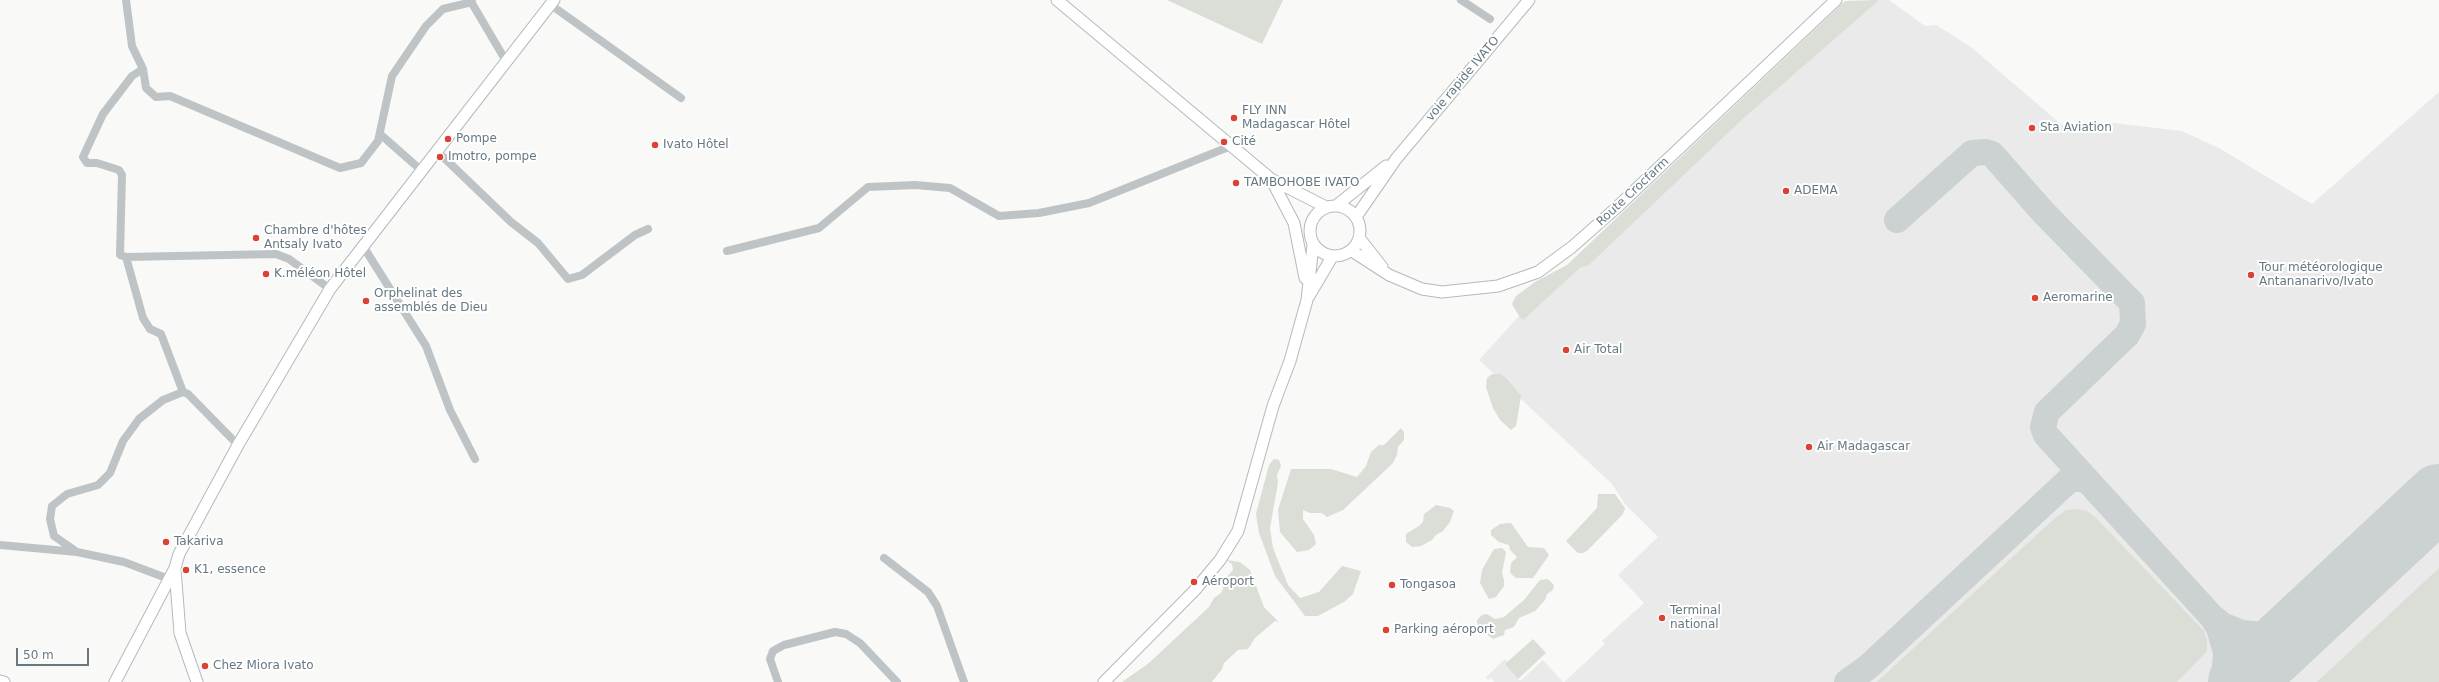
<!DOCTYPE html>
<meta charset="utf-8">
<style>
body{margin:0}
#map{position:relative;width:2439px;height:682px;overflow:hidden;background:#f9f9f7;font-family:"DejaVu Sans",sans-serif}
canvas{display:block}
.scale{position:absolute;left:16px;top:648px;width:73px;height:18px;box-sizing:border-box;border:2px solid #667980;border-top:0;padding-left:5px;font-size:12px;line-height:14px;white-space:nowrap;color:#667980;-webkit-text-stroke:3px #fff;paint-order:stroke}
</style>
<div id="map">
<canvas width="2439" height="682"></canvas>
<div class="scale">50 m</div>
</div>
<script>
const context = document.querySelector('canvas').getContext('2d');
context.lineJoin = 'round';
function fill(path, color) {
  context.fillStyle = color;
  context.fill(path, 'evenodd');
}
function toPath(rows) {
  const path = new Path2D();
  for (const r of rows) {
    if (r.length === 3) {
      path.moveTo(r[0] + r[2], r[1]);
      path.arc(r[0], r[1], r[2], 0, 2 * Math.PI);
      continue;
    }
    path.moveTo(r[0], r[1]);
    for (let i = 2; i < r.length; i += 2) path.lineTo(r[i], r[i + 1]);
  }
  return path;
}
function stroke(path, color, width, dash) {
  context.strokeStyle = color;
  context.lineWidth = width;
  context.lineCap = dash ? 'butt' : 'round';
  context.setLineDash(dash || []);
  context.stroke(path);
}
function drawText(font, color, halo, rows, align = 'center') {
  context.font = font + ' "DejaVu Sans",sans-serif';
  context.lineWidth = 4;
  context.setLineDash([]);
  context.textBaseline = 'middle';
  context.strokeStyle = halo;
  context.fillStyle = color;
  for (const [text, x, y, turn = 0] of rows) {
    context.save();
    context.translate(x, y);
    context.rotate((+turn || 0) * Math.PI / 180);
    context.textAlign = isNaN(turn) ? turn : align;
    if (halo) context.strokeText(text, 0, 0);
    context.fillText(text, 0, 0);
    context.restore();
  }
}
fill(toPath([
 [1878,0,1889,0,1925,26,1936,25,1971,47,2063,126,2113,123,2182,131,2219,148,2312,204,2439,92,2439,682,1564,682,1605,644,1602,641,1644,603,1618,575,1658,537,1625,504,1612,484,1479,360,1519,316,1523,319,1580,268,1588,266,1744,118],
 [1505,659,1508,662,1506,665,1520,681,1543,660,1563,682,1494,682,1491,678,1488,680,1486,677]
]), '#eaeaea');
fill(toPath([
 [1167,0,1283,0,1262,44],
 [1876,0,1878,1,1744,118,1588,266,1580,268,1523,320,1519,316,1512,304,1516,296,1535,282,1567,265,1845,1],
 [1492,374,1500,374,1507,379,1521,396,1516,426,1511,430,1500,420,1493,408,1486,387,1487,378],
 [1401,428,1404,432,1404,440,1398,447,1397,455,1393,463,1343,510,1327,517,1322,513,1310,513,1303,510,1303,519,1314,535,1316,544,1309,550,1297,552,1280,532,1278,510,1291,469,1331,469,1357,477,1366,466,1371,452,1379,445,1384,445],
 [1274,459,1279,460,1281,466,1277,475,1278,483,1270,528,1273,548,1288,585,1300,598,1319,592,1342,566,1361,571,1353,594,1344,602,1318,616,1305,616,1275,576,1259,533,1256,514,1269,465],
 [1598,494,1615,494,1625,508,1623,514,1588,550,1583,553,1578,553,1566,541,1597,508],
 [1436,505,1450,508,1454,511,1450,522,1443,531,1436,535,1432,540,1421,546,1412,547,1406,542,1406,534,1419,526,1423,522,1424,514],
 [2078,509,2087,511,2096,518,2204,631,2207,640,2207,651,2177,682,1877,682,2054,519,2066,510],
 [1511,523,1528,547,1544,548,1549,555,1533,578,1516,578,1510,573,1511,563,1517,557,1510,550,1509,545,1499,542,1491,535,1491,530,1500,524],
 [1502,548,1506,552,1502,573,1504,580,1504,586,1496,597,1489,599,1480,583,1482,570,1494,549],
 [1226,560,1240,562,1250,570,1264,607,1279,622,1275,621,1255,638,1248,649,1238,650,1224,663,1222,669,1212,682,1122,682,1149,663,1209,607,1214,598,1222,592,1226,578,1233,570,1232,564],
 [2439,568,2439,682,2317,682],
 [1548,579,1554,585,1553,590,1547,594,1545,600,1535,611,1519,618,1514,627,1505,630,1504,635,1493,639,1478,628,1477,620,1482,615,1487,614,1495,619,1504,617,1524,600,1540,580],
 [1533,639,1546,653,1518,679,1505,664]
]), '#daded6');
stroke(toPath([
 [1897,220,1972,153,1986,152,1992,154,2043,212,2132,303,2133,324,2127,335,2047,412,2043,427,2046,435,2212,617,2222,625,2242,633,2264,635,2286,632,2307,620],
 [2212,617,2219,628,2226,652,2224,682],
 [1847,682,1868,667,2068,481,2078,478,2087,481]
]), '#ccd1d2', 26);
stroke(toPath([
 [2241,682,2439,497]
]), '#ccd1d2', 66);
const secondary = toPath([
 [1057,0,1271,179,1326,207],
 [1271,179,1294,223,1305,278],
 [1337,205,1386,166],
 [1335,231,25],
 [1356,217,1396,159,1529,0],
 [1360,239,1382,267],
 [1352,251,1389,275,1422,289,1442,292,1498,286,1538,272,1572,247,1615,209,1836,0],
 [1309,296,1332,257],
 [175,569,180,633,197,682],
 [0,681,4,682],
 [115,682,175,568,179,554,238,445,330,289,554,0],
 [1104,682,1195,590,1220,560,1238,531,1273,406,1290,361,1307,300,1313,245]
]);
stroke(secondary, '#b3babd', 13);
stroke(toPath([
 [126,0,132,46,143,69,132,76,103,114,83,157,87,163,97,163,119,170,122,175,120,255,126,257,276,254,289,259,330,289],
 [470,0,506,61],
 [1461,0,1490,19],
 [551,5,681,98],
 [143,69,146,88,156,97,170,96,340,168,361,163,378,141,392,76,426,26,443,9,472,2],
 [380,134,422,171],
 [438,152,511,222,538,243,568,279,582,275,635,235,648,229],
 [363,246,426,346,450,410,475,459],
 [727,251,819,228,868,187,915,185,950,188,999,216,1039,213,1089,203,1231,146],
 [126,257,143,318,150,329,161,334,183,392],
 [0,545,77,552,124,562,169,579],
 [77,552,54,536,50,519,52,506,67,494,98,485,110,473,123,441,139,419,163,400,183,392,188,394,238,445],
 [884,558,928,592,937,606,964,682],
 [778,682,770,659,773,651,784,645,835,632,846,634,860,643,897,682]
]), '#bec4c6', 8);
stroke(secondary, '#fff', 11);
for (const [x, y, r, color] of [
 [1234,118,4,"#da4235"],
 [2032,128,4,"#da4235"],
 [448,139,4,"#da4235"],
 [1224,142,4,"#da4235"],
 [655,145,4,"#da4235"],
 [440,157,4,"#da4235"],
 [1236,183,4,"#da4235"],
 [1786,191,4,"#da4235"],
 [256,238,4,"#da4235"],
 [266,274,4,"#da4235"],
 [2251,275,4,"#da4235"],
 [2035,298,4,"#da4235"],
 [366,301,4,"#da4235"],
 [1566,350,4,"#da4235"],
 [1809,447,4,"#da4235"],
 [166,542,4,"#da4235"],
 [186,570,4,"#da4235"],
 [1194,582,4,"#da4235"],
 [1392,585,4,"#da4235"],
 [1662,618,4,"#da4235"],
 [1386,630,4,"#da4235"],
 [205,666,4,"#da4235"]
]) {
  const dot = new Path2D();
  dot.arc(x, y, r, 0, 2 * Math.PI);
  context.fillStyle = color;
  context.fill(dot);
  stroke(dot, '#fff', 1.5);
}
drawText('12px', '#667980', '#fff', [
 ["voie rapide IVATO",1463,79,-50],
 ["Route Crocfarm",1633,192,-43]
]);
drawText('12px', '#667980', '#fff', [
 ["FLY INN",1242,111],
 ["Madagascar Hôtel",1242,125],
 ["Sta Aviation",2040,128],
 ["Pompe",456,139],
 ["Cité",1232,142],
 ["Ivato Hôtel",663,145],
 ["Imotro, pompe",448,157],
 ["TAMBOHOBE IVATO",1244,183],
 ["ADEMA",1794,191],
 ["Chambre d'hôtes",264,231],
 ["Antsaly Ivato",264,245],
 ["Tour météorologique",2259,268],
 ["Antananarivo/Ivato",2259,282],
 ["K.méléon Hôtel",274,274],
 ["Orphelinat des",374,294],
 ["assemblés de Dieu",374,308],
 ["Aeromarine",2043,298],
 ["Air Total",1574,350],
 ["Air Madagascar",1817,447],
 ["Takariva",174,542],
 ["K1, essence",194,570],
 ["Aéroport",1202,582],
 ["Tongasoa",1400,585],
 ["Terminal",1670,611],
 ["national",1670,625],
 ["Parking aéroport",1394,630],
 ["Chez Miora Ivato",213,666]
], 'left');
</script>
